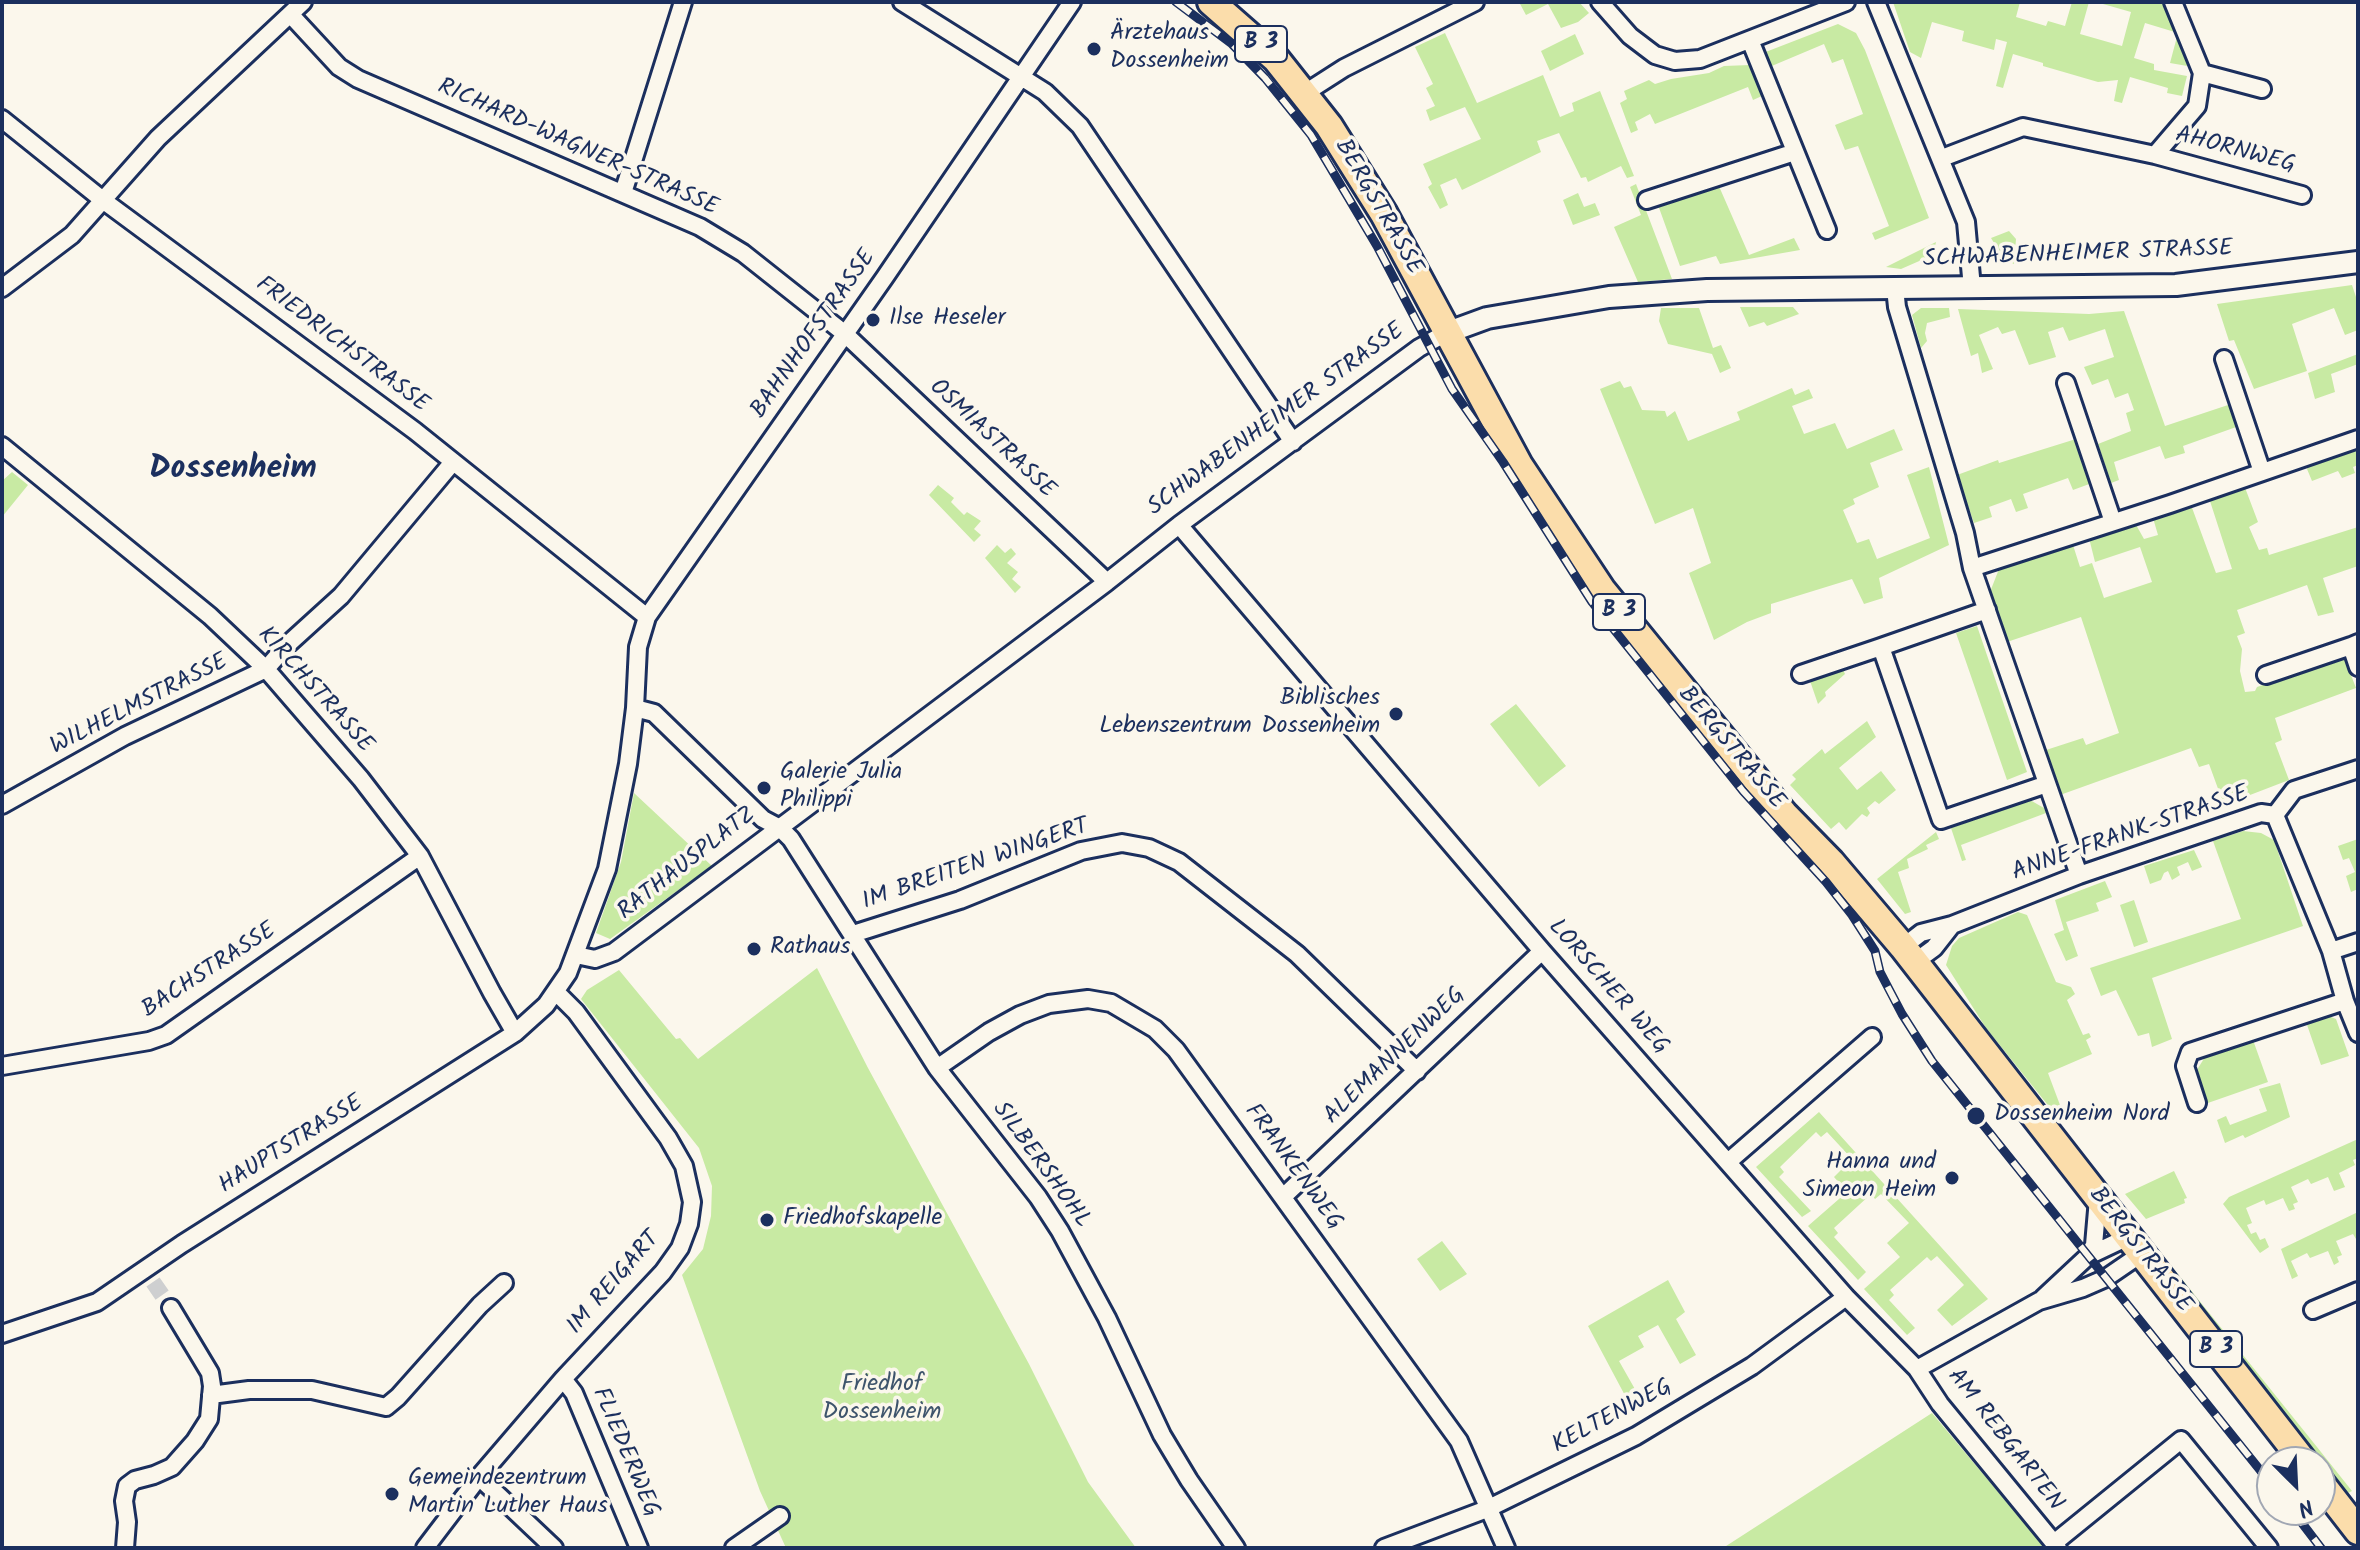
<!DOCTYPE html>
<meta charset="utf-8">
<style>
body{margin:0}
#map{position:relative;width:2360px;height:1550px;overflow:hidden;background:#fbf7ec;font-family:Kalam,sans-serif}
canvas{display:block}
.frame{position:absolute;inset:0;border:4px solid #1b2f5e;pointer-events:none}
.north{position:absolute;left:2256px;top:1446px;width:80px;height:80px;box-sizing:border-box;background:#fbf7ec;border:2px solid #a1a7b3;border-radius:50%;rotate:156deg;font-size:22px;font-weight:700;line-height:32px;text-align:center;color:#1b2f5e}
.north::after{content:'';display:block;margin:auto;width:28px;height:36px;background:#1b2f5e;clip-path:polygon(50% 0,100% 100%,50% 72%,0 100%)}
</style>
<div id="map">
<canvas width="2360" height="1550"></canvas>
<div class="frame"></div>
<div class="north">N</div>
</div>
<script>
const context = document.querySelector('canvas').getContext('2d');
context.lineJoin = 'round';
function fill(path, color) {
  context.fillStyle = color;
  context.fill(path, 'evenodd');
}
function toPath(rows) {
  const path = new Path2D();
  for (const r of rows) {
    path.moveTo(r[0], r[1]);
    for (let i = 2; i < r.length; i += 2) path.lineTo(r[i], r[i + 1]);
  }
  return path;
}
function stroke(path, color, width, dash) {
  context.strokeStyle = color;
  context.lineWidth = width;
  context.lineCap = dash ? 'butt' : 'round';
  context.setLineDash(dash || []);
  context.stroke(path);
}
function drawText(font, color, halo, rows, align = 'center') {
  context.font = font + ' Kalam,sans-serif';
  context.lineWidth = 7;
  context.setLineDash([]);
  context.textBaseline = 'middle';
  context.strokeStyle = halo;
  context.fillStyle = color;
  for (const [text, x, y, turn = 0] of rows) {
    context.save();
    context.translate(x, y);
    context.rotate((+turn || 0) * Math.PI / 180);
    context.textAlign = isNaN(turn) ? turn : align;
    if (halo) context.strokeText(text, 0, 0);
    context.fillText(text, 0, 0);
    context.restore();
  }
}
fill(toPath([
 [1519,2,1579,2,1589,13,1578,22,1561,28,1548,4,1526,15],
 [1893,2,2020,2,2016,17,2046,26,2048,21,2065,26,2072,2,2089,2,2080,34,2122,46,2131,12,2096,2,2170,2,2193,67,2170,63,2178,33,2145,23,2134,58,2154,64,2154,70,2187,76,2182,96,2167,93,2168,88,2130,77,2122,103,2114,101,2118,80,2098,82,2043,66,2043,63,2013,54,2003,88,1996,86,2007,42,1996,39,1994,50,1962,41,1964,31,1932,22,1921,58,1910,52],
 [1838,24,1856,33,1865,50,1929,218,1875,240,1872,233,1889,226,1858,146,1845,150,1835,125,1863,114,1843,59,1832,63,1824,44,1767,68,1763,53],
 [1445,33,1477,103,1543,75,1560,117,1574,111,1572,103,1600,91,1634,176,1627,178,1621,166,1588,182,1586,177,1581,178,1559,133,1537,141,1541,152,1462,190,1456,178,1440,185,1448,205,1440,209,1428,187,1432,184,1423,164,1481,139,1465,107,1430,121,1426,110,1435,106,1426,88,1433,84,1415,47],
 [1575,34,1584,54,1550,71,1541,51],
 [1750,65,1762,96,1753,100,1748,87,1655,124,1650,114,1635,122,1638,130,1631,133,1620,103,1627,99,1624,91,1649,80,1655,84,1671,79,1709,73,1724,66],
 [1636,184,1672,279,1638,282,1614,227,1641,215,1630,187],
 [1718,184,1749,255,1794,238,1800,250,1720,264,1716,256,1680,266,1658,205],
 [1578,193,1584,207,1595,203,1600,215,1573,225,1563,200],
 [2009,231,2016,239,2014,264,2004,259,1991,238],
 [1936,242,1933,255,1901,269,1886,267],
 [2352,285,2358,303,2358,330,2345,335,2334,308,2292,324,2307,371,2254,389,2234,340,2229,341,2217,304],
 [1740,307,1793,307,1799,314,1767,326,1764,322,1749,327],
 [1661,308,1699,308,1713,348,1721,345,1731,368,1720,373,1712,354,1668,344,1659,321],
 [1921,308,1949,308,1950,317,1927,323,1925,333,1927,341,1921,348,1912,315],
 [1958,309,2089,314,2124,311,2165,426,2231,404,2239,426,2183,446,2185,453,2165,459,2160,446,2114,462,2119,480,2111,483,2098,444,2131,431,2126,413,2134,410,2128,393,2115,398,2108,379,2092,385,2084,367,2114,357,2105,329,2069,341,2063,327,2048,332,2056,357,2029,365,2015,330,2002,334,1998,327,1979,335,1993,369,1982,373,1978,353,1971,356],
 [2358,354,2358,364,2331,374,2335,392,2315,399,2308,373],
 [1620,381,1624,388,1631,386,1642,410,1665,411,1667,417,1675,411,1688,441,1740,420,1737,412,1792,388,1795,395,1809,389,1813,398,1792,406,1804,434,1835,423,1847,449,1894,429,1903,450,1870,463,1879,487,1853,499,1855,504,1843,510,1857,543,1869,539,1877,559,1930,538,1907,475,1929,467,1949,545,1879,578,1883,598,1864,604,1852,579,1771,604,1771,613,1747,622,1714,640,1689,573,1711,563,1693,508,1655,524,1600,389],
 [2076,439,2092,483,2073,490,2068,478,2023,494,2028,508,2016,512,2011,499,1989,507,1992,517,1974,523,1957,475,1998,460,1999,463],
 [2358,445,2358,465,2353,467,2355,473,2342,478,2338,471,2312,481,2307,469,2309,463],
 [12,472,28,485,2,517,2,481],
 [938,485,954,498,951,502,964,515,967,512,981,521,974,529,981,535,974,542,929,495],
 [2244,485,2258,522,2249,527,2259,550,2267,548,2269,555,2358,527,2358,566,2323,578,2334,612,2318,616,2307,585,2237,610,2245,633,2237,636,2242,649,2240,671,2245,692,2255,691,2257,687,2344,657,2356,688,2275,718,2282,740,2275,743,2289,780,2224,805,2209,764,2199,767,2191,748,2060,795,2046,750,2083,738,2086,745,2119,733,2081,617,2007,642,1990,592,1999,569,2073,545,2080,567,2092,563,2104,598,2152,582,2140,547,2095,562,2089,538,2135,523,2144,539,2158,535,2153,518,2191,505,2216,573,2232,569,2209,498],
 [997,545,1005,553,1011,548,1016,554,1007,563,1018,572,1012,579,1021,587,1015,593,985,558],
 [1977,626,2027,772,2007,780,1956,633],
 [1842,667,1845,674,1825,692,1826,696,1818,704,1809,678],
 [1516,704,1566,766,1539,787,1490,724],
 [1867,721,1876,737,1839,768,1857,790,1881,771,1896,790,1879,804,1875,801,1867,808,1870,813,1867,817,1862,814,1846,830,1839,822,1831,829,1790,785,1796,779,1792,775,1822,749,1825,754],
 [634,793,712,866,610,939,596,933,621,862],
 [2030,800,2044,808,2046,813,1961,845,1966,860,1962,861,1951,828],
 [2243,831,2261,833,2274,840,2303,926,2152,978,2172,1039,2152,1047,2149,1033,2138,1036,2116,990,2101,996,2090,968,2241,919,2213,841],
 [1936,832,1939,839,1926,845,1928,849,1907,859,1909,868,1898,872,1911,912,1905,914,1877,879],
 [2358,839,2358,889,2351,892,2346,876,2355,872,2349,858,2343,860,2338,846],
 [2194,850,2202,867,2192,871,2188,862,2177,867,2180,875,2177,877,2172,880,2168,871,2164,873,2161,880,2150,884,2144,866],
 [2105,881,2112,897,2096,903,2099,911,2066,922,2078,956,2066,961,2054,934,2064,930,2055,900],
 [2134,900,2148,942,2134,947,2120,905],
 [2018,912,2027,915,2056,982,2071,987,2075,994,2067,1000,2083,1035,2089,1033,2091,1037,2086,1040,2092,1054,2048,1073,2060,1105,2051,1109,1986,1028,1946,965,1952,946,1959,938],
 [817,968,868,1068,1029,1364,1088,1482,1136,1548,786,1548,760,1491,682,1275,703,1249,711,1216,712,1186,699,1148,581,999,587,990,619,970,676,1039,680,1038,698,1059],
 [2326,1015,2336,1019,2349,1056,2321,1065,2306,1022],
 [2253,1040,2268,1082,2205,1104,2195,1073,2205,1057],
 [2280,1083,2290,1117,2245,1138,2243,1135,2225,1143,2217,1120,2226,1116,2230,1125,2267,1111,2259,1089],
 [1819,1112,1988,1299,1952,1326,1937,1310,1964,1285,1937,1256,1931,1261,1927,1257,1890,1290,1894,1295,1889,1300,1915,1328,1907,1335,1864,1289,1900,1257,1887,1243,1909,1223,1881,1194,1875,1199,1871,1194,1834,1228,1838,1233,1834,1237,1866,1272,1858,1280,1808,1226,1847,1192,1834,1177,1852,1159,1827,1132,1821,1137,1816,1132,1780,1167,1784,1172,1779,1177,1811,1211,1802,1217,1756,1167],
 [2358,1139,2358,1158,2353,1160,2355,1165,2339,1173,2345,1187,2334,1191,2328,1177,2311,1184,2308,1179,2291,1187,2298,1202,2293,1204,2295,1209,2289,1211,2283,1198,2266,1205,2264,1200,2246,1208,2252,1223,2247,1225,2251,1234,2256,1232,2260,1240,2265,1238,2269,1247,2260,1253,2223,1204,2229,1197],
 [2174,1171,2187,1198,2184,1199,2185,1203,2146,1219,2125,1194],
 [2358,1212,2358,1238,2356,1239,2353,1234,2336,1241,2342,1255,2337,1257,2339,1262,2334,1265,2328,1251,2310,1258,2307,1253,2291,1261,2298,1276,2292,1279,2281,1249],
 [1442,1241,1467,1274,1440,1291,1417,1259],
 [2169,1263,2317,1447,2352,1491,2348,1493,2175,1276,2166,1264],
 [1668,1280,1685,1312,1676,1319,1696,1355,1680,1364,1658,1325,1638,1336,1644,1347,1619,1361,1640,1398,1629,1403,1588,1326],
 [1932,1413,2045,1548,1723,1548]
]), '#c8eaa3');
stroke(toPath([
 [153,1282,171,1308]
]), '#cecfd0', 16, [16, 8]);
const minor = toPath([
 [902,2,1045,92,1080,126,1293,442],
 [1600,2,1630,36,1655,55,1675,61,1700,59,1846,2],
 [1876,2,1966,222,1972,288],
 [290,14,339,67,358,79,700,227,743,253,844,333,1107,582],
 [1750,40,1827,230],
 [2202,73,2262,89],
 [1305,93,1344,68,1475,2],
 [2,119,104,201,415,431,647,617],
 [2155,155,2302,195],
 [1942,158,2023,127,2155,155,2197,106,2202,73,2173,2],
 [623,193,683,2],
 [1647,200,1795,152],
 [2,288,72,235,158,138,303,2],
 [1895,288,1897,307,1965,533,1972,568,2079,875],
 [2224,359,2262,472],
 [2066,383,2113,522],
 [2,446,210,616,266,669,361,779,420,856,492,993,515,1033],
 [1179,525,1542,951,1846,1297,1917,1369,1940,1404,2058,1548],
 [1972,568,2170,504,2358,439],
 [1987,610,1881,647,1941,820,2047,784],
 [2358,643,2351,646,2358,667],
 [1801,674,1881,647],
 [2266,675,2351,646],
 [635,708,654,713,763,819,780,828,791,839,937,1068,1038,1197,1060,1231,1107,1318,1162,1435,1189,1480,1236,1548],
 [2,805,125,736,266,669,286,646,341,596,453,462],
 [2275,815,2294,790,2358,769],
 [853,934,960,900,1081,851,1122,843,1149,848,1179,862,1297,954,1417,1071],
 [1903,947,1921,933,1952,925,2079,875,2261,813,2275,815,2331,951,2345,1001,2358,1033],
 [2331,951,2358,942],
 [576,955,595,959,614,952,1107,582,1179,525,1419,348,1446,333],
 [1915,962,1934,948,1952,925],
 [2,1066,149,1041,166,1035,420,856],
 [937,1068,989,1032,1020,1015,1049,1004,1088,999,1111,1003,1155,1029,1176,1050,1459,1441,1506,1548],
 [2197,1103,2185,1066,2190,1052,2345,1001],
 [1728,1162,1872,1037],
 [1283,1197,1542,951],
 [2088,1256,2094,1245,2098,1199],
 [2043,1298,2088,1256,2128,1237],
 [2313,1310,2358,1291],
 [2,1334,97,1302,182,1244,515,1033,546,1005,568,973,607,869,628,764,635,708,638,647,647,617,885,277,1072,2],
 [1917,1369,2039,1301,2083,1288,2106,1278,2141,1254],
 [563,1379,574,1393,639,1548],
 [211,1395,249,1390,312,1390,386,1407,398,1397,480,1305,504,1283],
 [479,1477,554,1548],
 [2054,1543,2181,1440,2269,1548],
 [125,1548,127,1522,124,1501,127,1486,135,1480,154,1475,172,1467,195,1441,209,1419,212,1386,210,1373,171,1308],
 [425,1548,479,1477,563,1379,663,1272,680,1248,689,1224,692,1202,684,1166,668,1138,576,1012,556,992],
 [734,1548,780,1516],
 [1384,1548,1487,1509,1636,1436,1752,1366,1846,1297]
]);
const tertiary = toPath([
 [1446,333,1487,318,1609,297,1707,290,2176,285,2358,262]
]);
const primary = toPath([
 [1211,2,1276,59,1329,126,1384,214,1519,465,1602,590,1784,814,1831,862,1903,947,2304,1462],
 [2320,1482,2358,1531]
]);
stroke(minor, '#1b2f5e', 22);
stroke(tertiary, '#1b2f5e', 26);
stroke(primary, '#1b2f5e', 32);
stroke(minor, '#fbf7ec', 16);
stroke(tertiary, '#fbf7ec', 20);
stroke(primary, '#fbddab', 26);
const rail = toPath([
 [1176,2,1232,44,1265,78,1311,135,1377,246,1452,389,1503,462,1592,602,1743,791,1826,882,1852,915,1875,951,1880,972,1902,1014,1932,1061,2272,1485],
 [2292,1510,2321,1548]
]);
stroke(rail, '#1b2f5e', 9);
stroke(rail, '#fbf7ec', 6, [18]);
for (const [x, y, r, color] of [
 [1094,49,8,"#1b2f5e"],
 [873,320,8,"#1b2f5e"],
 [1396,714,8,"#1b2f5e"],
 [764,788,8,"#1b2f5e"],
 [754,949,8,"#1b2f5e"],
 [1976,1116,10,"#1b2f5e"],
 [1952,1178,8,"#1b2f5e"],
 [767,1220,8,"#1b2f5e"],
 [392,1494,8,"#1b2f5e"]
]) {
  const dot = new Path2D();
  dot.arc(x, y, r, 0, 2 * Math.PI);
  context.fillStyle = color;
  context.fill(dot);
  stroke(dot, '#fbf7ec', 3);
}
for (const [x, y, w] of [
 [1261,44,52],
 [1619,612,52],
 [2216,1349,52]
]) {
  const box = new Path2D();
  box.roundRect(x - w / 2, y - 18, w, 36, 6);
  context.fillStyle = '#fbf7ec';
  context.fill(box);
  stroke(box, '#1b2f5e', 2);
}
drawText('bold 22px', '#1b2f5e', null, [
 ["B 3",1261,44],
 ["B 3",1619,612],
 ["B 3",2216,1349]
]);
drawText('24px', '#1b2f5e', '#fbf7ec', [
 ["Ärztehaus",1110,35],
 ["Dossenheim",1110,63],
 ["Ilse Heseler",889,320],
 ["Biblisches",1380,700,"right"],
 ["Lebenszentrum Dossenheim",1380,728,"right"],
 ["Galerie Julia",780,774],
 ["Philippi",780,802],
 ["Rathaus",770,949],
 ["Dossenheim Nord",1994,1116],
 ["Hanna und",1936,1164,"right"],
 ["Simeon Heim",1936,1192,"right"],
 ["Friedhofskapelle",783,1220],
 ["Gemeindezentrum",408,1480],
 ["Martin Luther Haus",408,1508]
], 'left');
drawText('24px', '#1b2f5e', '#fbf7ec', [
 ["RICHARD-WAGNER-STRASSE",577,149,24],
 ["AHORNWEG",2235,152,15],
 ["BERGSTRASSE",1377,208,60],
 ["SCHWABENHEIMER STRASSE",2078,256,-2],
 ["BAHNHOFSTRASSE",815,335,-55],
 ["FRIEDRICHSTRASSE",341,346,37],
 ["SCHWABENHEIMER STRASSE",1277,421,-36],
 ["OSMIASTRASSE",991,440,43],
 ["KIRCHSTRASSE",314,691,48],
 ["WILHELMSTRASSE",140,706,-27],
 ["BERGSTRASSE",1730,749,50],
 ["ANNE-FRANK-STRASSE",2131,835,-19],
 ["RATHAUSPLATZ",688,865,-38],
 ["IM BREITEN WINGERT",976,866,-19],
 ["BACHSTRASSE",210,972,-33],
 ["LORSCHER WEG",1607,988,49],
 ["ALEMANNENWEG",1396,1057,-44],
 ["HAUPTSTRASSE",292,1146,-32],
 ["SILBERSHOHL",1040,1166,54],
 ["FRANKENWEG",1292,1168,54],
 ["BERGSTRASSE",2139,1251,52],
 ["IM REIGART",615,1284,-49],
 ["KELTENWEG",1613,1418,-28],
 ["AM REBGARTEN",2004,1441,52],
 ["FLIEDERWEG",624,1453,67]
]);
drawText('24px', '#3e546c', '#fbf7ec', [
 ["Friedhof",882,1386],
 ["Dossenheim",882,1414]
]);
drawText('bold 32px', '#1b2f5e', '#fbf7ec', [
 ["Dossenheim",233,472]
]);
</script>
